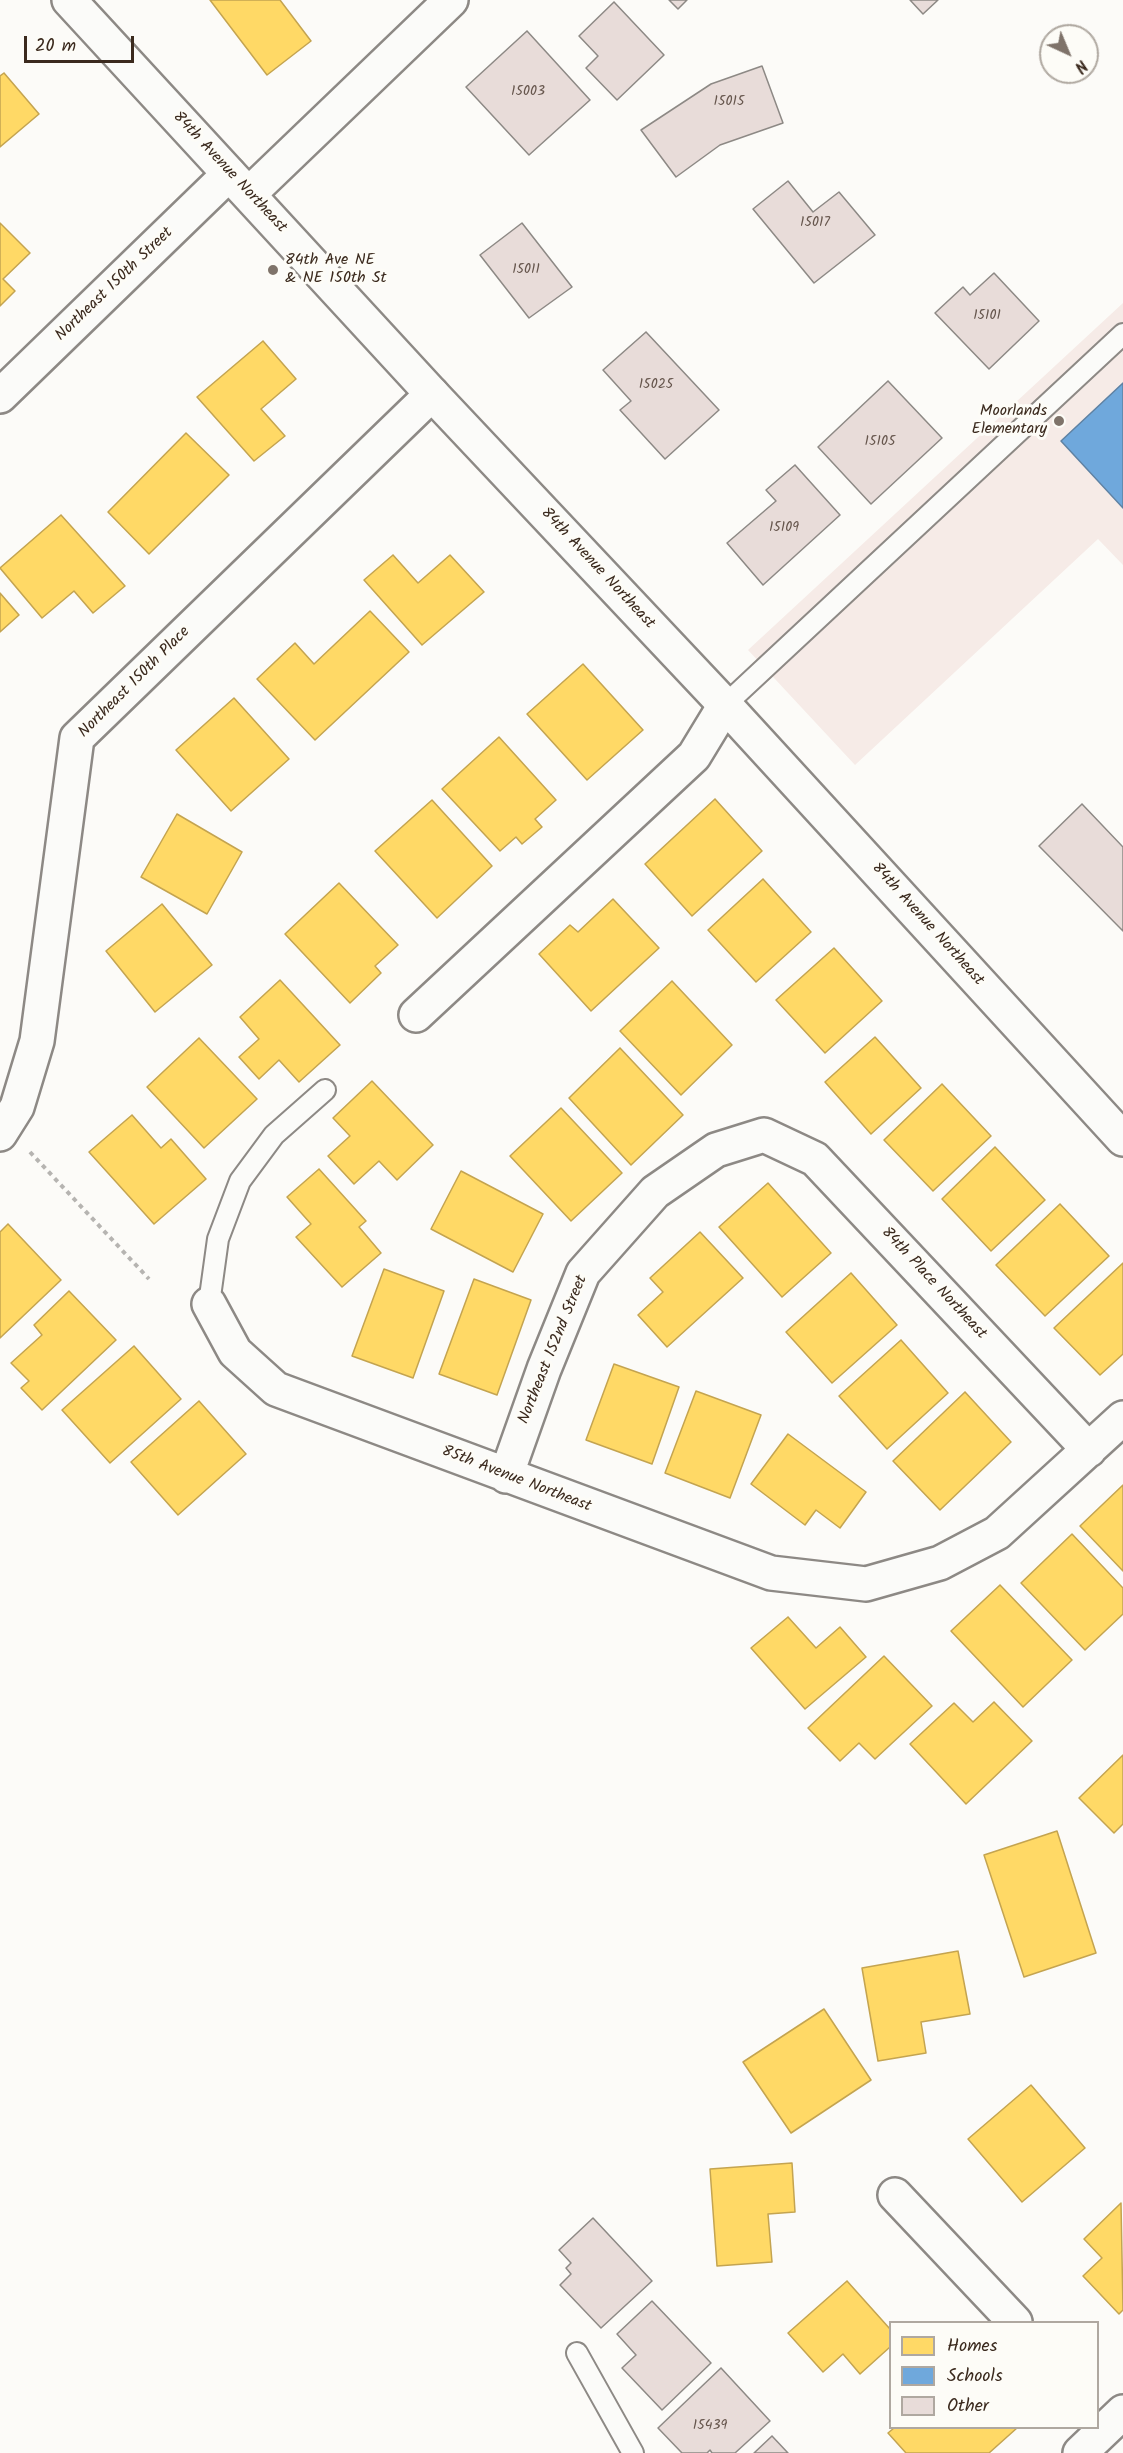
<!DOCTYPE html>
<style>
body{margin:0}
#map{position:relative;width:1123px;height:2453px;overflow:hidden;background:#fcfbf8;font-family:Kalam,sans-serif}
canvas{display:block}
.legend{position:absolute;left:889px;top:2321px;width:210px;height:108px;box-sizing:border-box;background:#fdfcf7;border:2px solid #afa8a0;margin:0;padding:8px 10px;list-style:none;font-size:18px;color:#3b2a1e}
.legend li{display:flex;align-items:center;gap:12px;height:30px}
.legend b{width:30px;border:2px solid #afa8a0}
.north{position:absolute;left:1039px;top:24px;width:60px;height:60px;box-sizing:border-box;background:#fdfcf7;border:2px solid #afa8a0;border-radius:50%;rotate:136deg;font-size:16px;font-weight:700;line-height:24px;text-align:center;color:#3b2a1e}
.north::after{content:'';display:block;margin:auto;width:21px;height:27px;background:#7f736a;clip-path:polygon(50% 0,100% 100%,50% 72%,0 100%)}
.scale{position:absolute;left:24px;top:36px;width:110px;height:27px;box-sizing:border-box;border:3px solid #3b2a1e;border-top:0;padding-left:8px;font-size:18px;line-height:21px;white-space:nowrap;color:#3b2a1e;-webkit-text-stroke:4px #fdfcf7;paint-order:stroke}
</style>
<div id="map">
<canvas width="1123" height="2453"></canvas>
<ul class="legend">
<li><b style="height:16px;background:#ffd966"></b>Homes</li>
<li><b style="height:16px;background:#6fa8dc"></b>Schools</li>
<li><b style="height:16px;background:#e8dcd9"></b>Other</li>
</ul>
<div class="north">N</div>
<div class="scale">20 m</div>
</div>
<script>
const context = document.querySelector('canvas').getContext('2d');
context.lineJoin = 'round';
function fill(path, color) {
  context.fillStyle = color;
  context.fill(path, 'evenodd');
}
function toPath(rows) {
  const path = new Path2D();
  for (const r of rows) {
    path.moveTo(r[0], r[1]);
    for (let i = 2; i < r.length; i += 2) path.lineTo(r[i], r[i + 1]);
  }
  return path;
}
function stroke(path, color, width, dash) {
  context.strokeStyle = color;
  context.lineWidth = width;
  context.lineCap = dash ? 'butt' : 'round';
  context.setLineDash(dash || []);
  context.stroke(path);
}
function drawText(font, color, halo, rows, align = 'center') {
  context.font = font + ' Kalam,sans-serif';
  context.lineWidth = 6;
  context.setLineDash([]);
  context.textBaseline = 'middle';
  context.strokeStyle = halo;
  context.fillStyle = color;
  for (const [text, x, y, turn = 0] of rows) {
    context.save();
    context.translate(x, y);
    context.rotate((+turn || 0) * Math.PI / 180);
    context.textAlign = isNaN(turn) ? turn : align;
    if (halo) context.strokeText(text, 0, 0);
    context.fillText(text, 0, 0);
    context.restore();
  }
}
fill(toPath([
 [1123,303,1123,565,1098,539,855,765,748,650]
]), '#f6ebe7');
const homes = toPath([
 [210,0,280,0,311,41,267,75,210,0],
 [4,73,39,114,0,147,0,76,4,73],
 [0,223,30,253,3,279,15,291,0,306,0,223],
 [263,341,296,379,261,409,285,436,254,461,197,397,263,341],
 [186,433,229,475,149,554,108,512,186,433],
 [61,515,125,586,93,613,74,591,42,618,0,568,61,515],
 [393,555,418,583,450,555,484,592,422,645,364,580,393,555],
 [0,593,19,615,0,632,0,593],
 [370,611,409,652,315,740,257,679,295,643,314,664,370,611],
 [583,664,643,730,587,780,527,714,583,664],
 [234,698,289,759,231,811,176,750,234,698],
 [499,737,556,800,535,819,542,827,522,844,516,837,500,851,442,789,499,737],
 [715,799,762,851,692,916,645,864,715,799],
 [432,800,492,866,437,918,375,851,432,800],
 [177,814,242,852,207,914,141,877,177,814],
 [763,879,811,932,756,982,708,930,763,879],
 [339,883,398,945,375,966,381,973,350,1003,285,934,339,883],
 [613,899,659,948,591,1011,539,954,570,925,578,932,613,899],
 [162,904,212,965,155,1012,106,951,162,904],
 [834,948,882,1001,825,1053,776,1000,834,948],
 [280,980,340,1045,299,1082,279,1060,259,1079,239,1057,259,1039,240,1017,280,980],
 [672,981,732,1045,681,1095,620,1031,672,981],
 [875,1037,921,1088,871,1134,825,1082,875,1037],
 [199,1038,257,1099,204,1148,147,1087,199,1038],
 [620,1048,683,1115,631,1165,569,1098,620,1048],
 [372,1081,433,1145,397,1180,379,1161,354,1184,328,1156,350,1136,333,1118,372,1081],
 [942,1084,991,1136,933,1191,884,1140,942,1084],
 [561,1108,622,1173,571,1221,510,1156,561,1108],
 [132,1115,161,1148,171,1139,206,1179,154,1224,89,1152,132,1115],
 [995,1147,1045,1200,991,1251,942,1199,995,1147],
 [319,1169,366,1221,359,1227,381,1253,342,1287,296,1237,311,1224,287,1197,319,1169],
 [461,1171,543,1214,513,1272,431,1229,461,1171],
 [768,1183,831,1253,782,1297,719,1227,768,1183],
 [1060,1204,1109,1256,1045,1316,996,1265,1060,1204],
 [8,1224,61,1280,0,1338,0,1232,8,1224],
 [700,1232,743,1278,667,1347,638,1315,663,1292,650,1278,700,1232],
 [1123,1263,1123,1354,1100,1375,1054,1328,1123,1263],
 [384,1269,444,1291,413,1378,352,1356,384,1269],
 [851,1273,897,1325,832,1383,786,1332,851,1273],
 [474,1279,531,1300,497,1395,439,1374,474,1279],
 [69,1291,116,1340,42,1410,21,1388,29,1381,11,1363,42,1335,34,1325,69,1291],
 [901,1340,948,1393,887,1449,839,1396,901,1340],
 [134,1346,181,1399,110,1463,62,1410,134,1346],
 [614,1364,679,1387,652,1464,586,1440,614,1364],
 [696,1391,761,1415,730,1498,665,1473,696,1391],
 [965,1392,1011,1442,940,1510,893,1461,965,1392],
 [199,1401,246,1454,178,1515,131,1462,199,1401],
 [788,1434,866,1492,840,1528,816,1510,805,1525,751,1484,788,1434],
 [1123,1485,1123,1571,1080,1526,1123,1485],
 [1072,1534,1123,1588,1123,1614,1085,1650,1021,1583,1072,1534],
 [1000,1585,1072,1660,1023,1707,951,1631,1000,1585],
 [788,1617,816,1648,840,1627,866,1657,805,1709,751,1648,788,1617],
 [884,1656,932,1706,875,1759,859,1743,840,1761,808,1728,884,1656],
 [994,1702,1032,1741,966,1804,910,1744,954,1703,973,1722,994,1702],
 [1123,1755,1123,1824,1114,1833,1079,1798,1123,1755],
 [1057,1831,1096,1953,1024,1977,984,1855,1057,1831],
 [958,1951,970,2014,921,2022,926,2053,878,2061,862,1968,958,1951],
 [824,2009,871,2080,791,2133,743,2062,824,2009],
 [1031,2085,1085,2148,1022,2202,968,2139,1031,2085],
 [792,2163,795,2212,768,2214,772,2262,717,2266,710,2169,792,2163],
 [1121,2203,1123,2310,1119,2314,1083,2276,1102,2258,1084,2239,1121,2203],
 [847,2281,890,2329,890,2347,860,2374,843,2354,823,2372,788,2333,847,2281],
 [894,2428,1017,2428,989,2453,906,2453,888,2433,894,2428]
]);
fill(homes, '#ffd966');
stroke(homes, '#c4a450', 1.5);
const schools = toPath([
 [1123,383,1123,508,1061,441,1123,383]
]);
fill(schools, '#6fa8dc');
stroke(schools, '#5f82a3', 1.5);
const building = toPath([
 [669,0,687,0,678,9,669,0],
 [910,0,938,0,923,14,910,0],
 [614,2,664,55,617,100,586,68,598,56,579,36,614,2],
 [527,31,590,100,529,155,466,87,527,31],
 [762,66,783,123,720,145,676,177,641,130,711,84,762,66],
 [788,181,813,212,839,192,875,235,814,283,753,209,788,181],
 [522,223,572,287,529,318,480,255,522,223],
 [994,273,1039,321,989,369,935,313,963,287,970,295,994,273],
 [646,332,719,410,665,459,620,410,631,401,603,370,646,332],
 [888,381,942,438,871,504,818,447,888,381],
 [795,465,840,515,763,585,727,543,776,501,766,490,795,465],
 [1082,804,1123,847,1123,931,1039,846,1082,804],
 [593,2218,652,2281,601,2328,560,2285,571,2274,566,2268,571,2263,559,2250,593,2218],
 [652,2301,711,2363,662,2410,622,2368,636,2355,617,2334,652,2301],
 [721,2368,770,2421,735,2453,712,2453,710,2450,707,2453,682,2453,658,2428,721,2368],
 [772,2436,788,2453,754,2453,772,2436]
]);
fill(building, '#e8dcd9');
stroke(building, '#8d8985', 1.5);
const lane = toPath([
 [725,705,1123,334],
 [209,1304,218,1239,240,1181,274,1135,325,1090],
 [577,2353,633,2453]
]);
const street = toPath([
 [249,194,451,0],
 [0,396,229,174],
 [416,1015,694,756,725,705],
 [0,1134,17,1107,37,1041,77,738,432,394],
 [209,1304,235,1352,276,1389,771,1573,866,1584,940,1563,997,1533,1123,1418],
 [506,1476,544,1369,583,1273,655,1192,716,1150,764,1135,815,1159,1089,1450],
 [895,2195,1015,2322]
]);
const secondary = toPath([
 [69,0,432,394,725,705,1123,1139],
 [1080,2453,1123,2412]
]);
stroke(lane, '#8d8985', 24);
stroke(street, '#8d8985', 38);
stroke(secondary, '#8d8985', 38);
stroke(toPath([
 [30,1152,149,1279]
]), '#b6b4b1', 4, [4.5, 4.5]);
stroke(lane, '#fbfbf9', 20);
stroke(street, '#fbfbf9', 33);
stroke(secondary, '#fbfbf9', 33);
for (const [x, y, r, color] of [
 [273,270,6,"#7f736a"],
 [1059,421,6,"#7f736a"]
]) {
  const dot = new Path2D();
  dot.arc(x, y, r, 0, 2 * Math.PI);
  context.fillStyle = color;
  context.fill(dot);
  stroke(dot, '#fdfcf7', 2);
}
drawText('14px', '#66564d', null, [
 ["15003",528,93],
 ["15015",729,103],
 ["15017",815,224],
 ["15011",526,271],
 ["15101",987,317],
 ["15025",656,386],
 ["15105",880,443],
 ["15109",784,529],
 ["15439",710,2427]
]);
drawText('16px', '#3b2a1e', '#fdfcf7', [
 ["84th Avenue Northeast",229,173,47],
 ["Northeast 150th Street",115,285,-44],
 ["84th Avenue Northeast",597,569,47],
 ["Northeast 150th Place",135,683,-45],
 ["84th Avenue Northeast",927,925,48],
 ["84th Place Northeast",933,1284,47],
 ["Northeast 152nd Street",554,1350,-68],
 ["85th Avenue Northeast",516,1480,21]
]);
drawText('16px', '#3b2a1e', '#fdfcf7', [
 ["84th Ave NE",285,261],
 ["& NE 150th St",285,279],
 ["Moorlands",1047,412,"right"],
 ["Elementary",1047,430,"right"]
], 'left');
</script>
